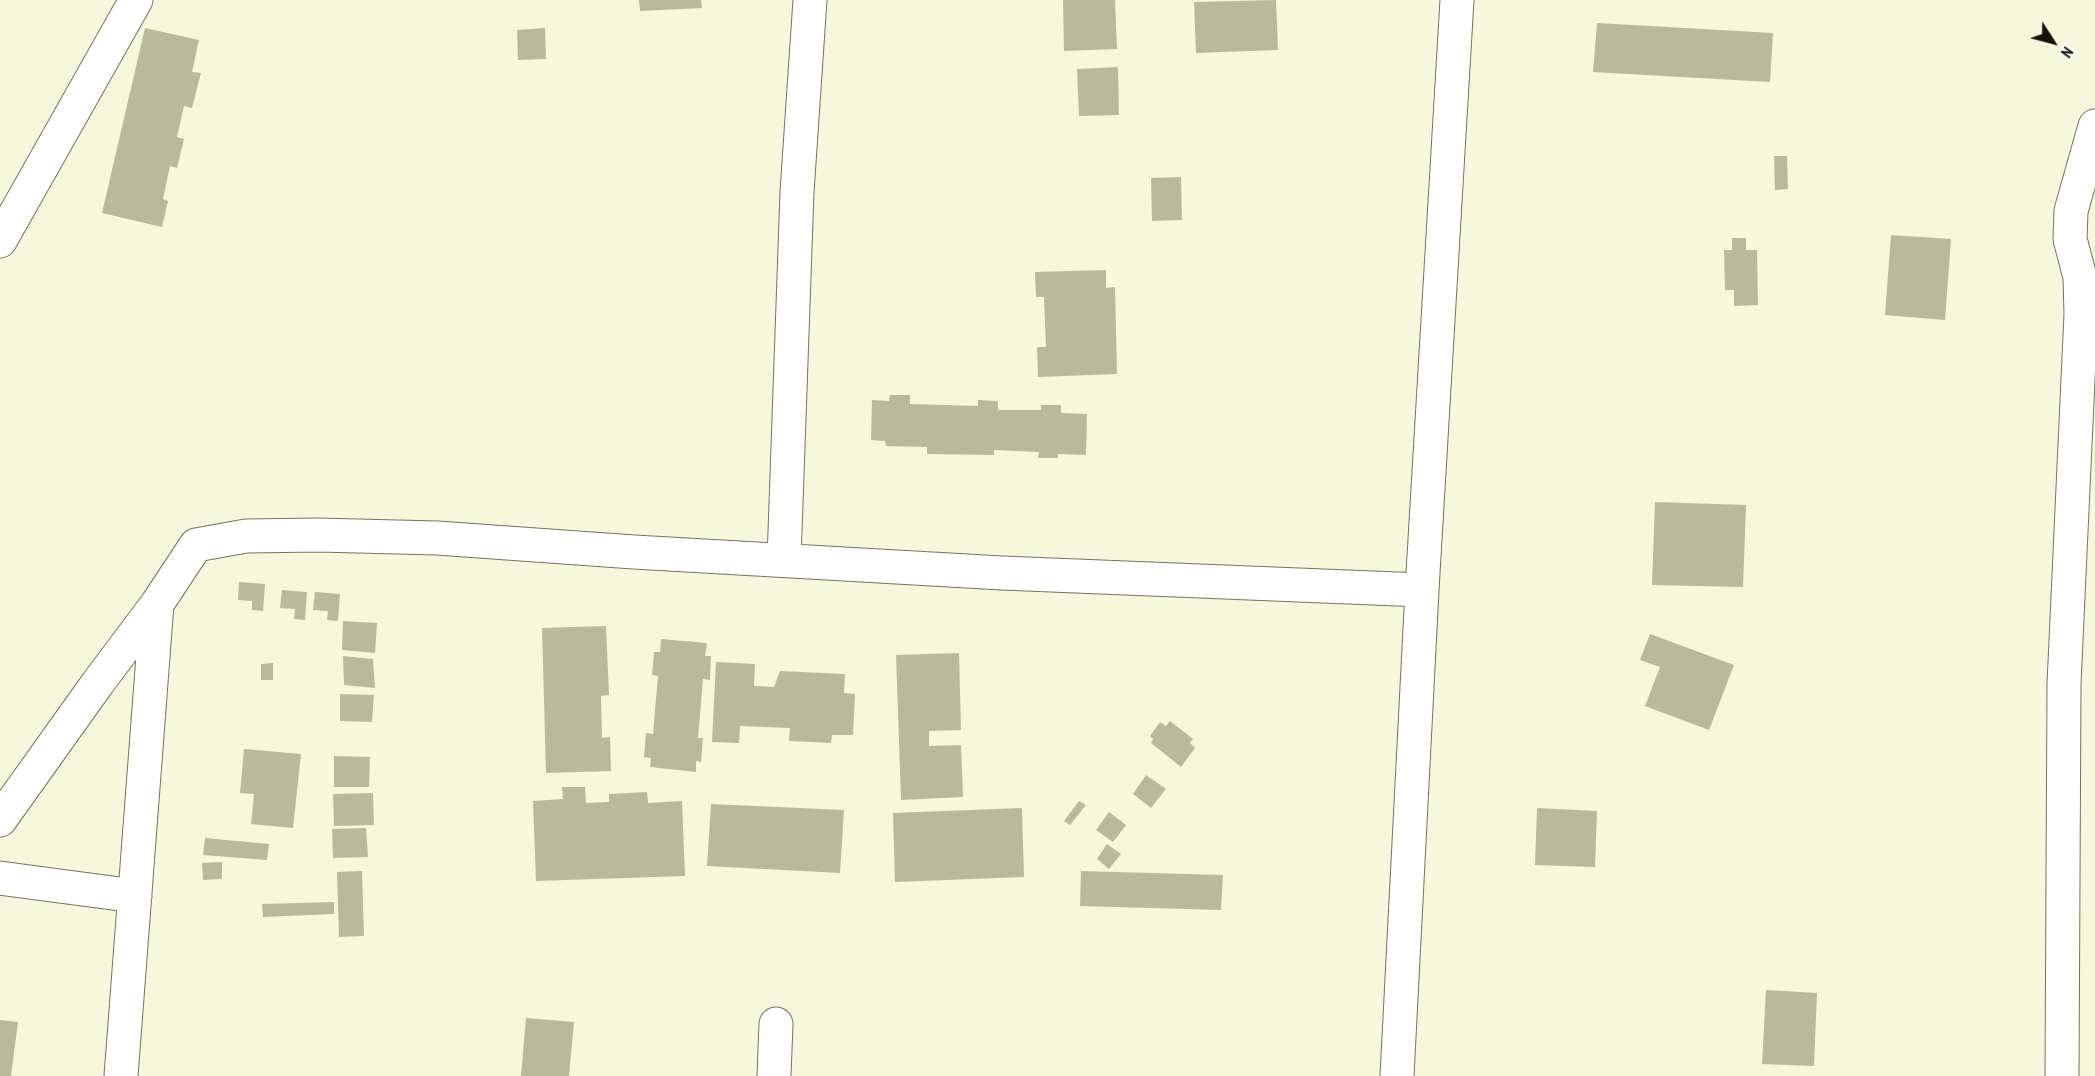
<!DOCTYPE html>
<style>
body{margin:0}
#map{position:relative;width:2095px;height:1076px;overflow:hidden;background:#f6f7dc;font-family:"PT Sans Narrow",sans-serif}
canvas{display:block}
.north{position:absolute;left:2023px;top:12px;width:60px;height:60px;-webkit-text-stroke:4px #fff;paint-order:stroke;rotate:126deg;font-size:16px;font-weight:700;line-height:24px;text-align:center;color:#13130a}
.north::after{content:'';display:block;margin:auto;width:21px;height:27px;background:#13130a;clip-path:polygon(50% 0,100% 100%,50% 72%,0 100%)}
</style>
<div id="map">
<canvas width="2095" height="1076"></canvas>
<div class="north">N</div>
</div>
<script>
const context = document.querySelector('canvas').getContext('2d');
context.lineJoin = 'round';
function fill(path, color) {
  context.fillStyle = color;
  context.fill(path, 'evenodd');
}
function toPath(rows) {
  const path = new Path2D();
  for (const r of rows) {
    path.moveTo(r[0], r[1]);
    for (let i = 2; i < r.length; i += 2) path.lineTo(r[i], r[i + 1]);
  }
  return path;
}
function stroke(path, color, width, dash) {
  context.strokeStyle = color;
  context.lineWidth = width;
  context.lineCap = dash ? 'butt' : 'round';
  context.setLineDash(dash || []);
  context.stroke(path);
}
fill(toPath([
 [639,0,701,0,702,8,640,11],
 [1063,0,1115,0,1117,49,1064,51],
 [1276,0,1278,50,1196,53,1194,2],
 [1597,23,1773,33,1770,82,1593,72],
 [145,28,199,40,192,72,201,73,192,108,184,106,177,137,184,139,177,168,170,166,163,199,168,201,162,227,102,213],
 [545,28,546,59,518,60,517,30],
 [1118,67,1119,115,1079,116,1077,69],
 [1774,156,1787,156,1788,189,1775,190],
 [1181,177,1182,220,1152,221,1151,178],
 [1891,235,1951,239,1945,320,1885,315],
 [1732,238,1746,238,1746,250,1757,250,1758,305,1734,306,1734,290,1725,290,1724,250,1732,250],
 [1106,270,1106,288,1115,287,1117,374,1038,377,1037,347,1046,347,1044,297,1036,297,1035,272],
 [890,395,910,395,910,404,978,406,978,400,998,401,998,410,1041,410,1041,405,1061,405,1061,413,1087,414,1086,455,1058,454,1058,458,1038,458,1039,452,994,450,994,455,927,454,927,447,886,446,885,441,871,440,872,400,889,401],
 [1655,502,1746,505,1743,587,1652,585],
 [239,582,265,584,263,611,252,610,252,601,238,600],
 [282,590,307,592,305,620,294,619,295,609,280,608],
 [315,592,340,594,338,621,327,620,328,611,313,610],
 [343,621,377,623,375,653,342,650],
 [606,626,609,695,601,696,602,738,610,737,611,771,546,773,542,628],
 [1650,634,1734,665,1709,730,1645,706,1660,667,1640,660],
 [661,639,707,643,705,656,711,656,710,680,703,679,698,738,703,738,701,762,696,761,696,772,650,767,651,758,644,757,646,733,653,734,658,676,652,675,654,652,660,652],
 [959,653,961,730,929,731,929,746,961,745,963,797,901,800,896,655],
 [343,656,373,659,375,688,344,685],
 [716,662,755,664,754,686,774,687,780,671,845,674,844,693,855,694,853,735,832,735,831,743,789,741,790,728,740,726,739,743,712,742],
 [273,663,273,680,261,680,261,664],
 [340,694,374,695,372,722,340,721],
 [1170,721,1193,739,1190,743,1195,748,1181,767,1151,743,1153,739,1150,736,1160,722,1166,726],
 [244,749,301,754,293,828,251,824,254,794,240,793],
 [334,756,370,757,369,787,334,787],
 [1146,775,1166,789,1151,808,1133,794],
 [562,787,585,787,586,803,609,802,609,794,647,792,648,803,682,801,685,876,536,881,533,801,563,799],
 [373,793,374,825,334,826,333,794],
 [1079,801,1086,805,1070,825,1064,821],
 [711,804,844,810,840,873,707,866],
 [1022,808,1024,877,895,882,893,813],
 [1537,808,1597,811,1595,867,1535,865],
 [1109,812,1126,825,1113,842,1096,830],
 [366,828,368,857,333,858,332,829],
 [205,838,269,844,267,860,203,855],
 [1107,844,1121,854,1109,869,1097,859],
 [222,862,222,879,203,880,202,863],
 [362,871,364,936,339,937,337,872],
 [1081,871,1223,875,1221,910,1080,906],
 [334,902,334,914,263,917,262,904],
 [1766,990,1817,993,1814,1066,1762,1064],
 [526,1018,574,1022,569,1076,521,1076],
 [0,1020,18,1022,11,1076,0,1076]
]), '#b8b99f');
const minor = toPath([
 [0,241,136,0],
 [784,560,797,192,810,0],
 [0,820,97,684,157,604,196,545,246,536,318,535,437,538,634,552,1002,573,1422,590],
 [0,878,135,896],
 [121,1076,157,604],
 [774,1076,776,1024],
 [1397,1076,1422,590,1457,0],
 [2062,1076,2064,684,2081,314,2080,277,2070,239,2071,211,2095,126]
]);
stroke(minor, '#74745d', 35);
stroke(minor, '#fff', 33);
</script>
